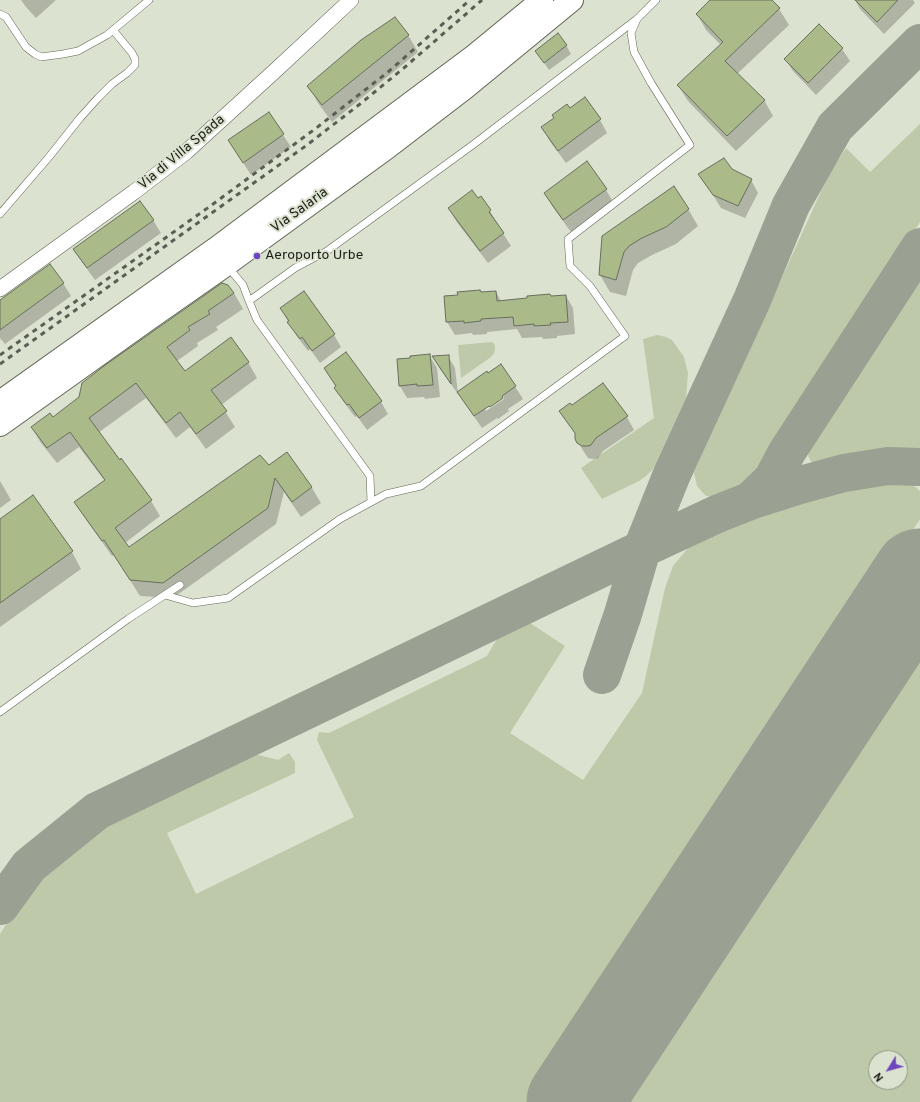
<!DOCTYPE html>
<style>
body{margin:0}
#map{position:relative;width:920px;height:1102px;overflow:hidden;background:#dbe2cf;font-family:Overpass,sans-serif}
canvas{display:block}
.north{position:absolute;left:868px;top:1050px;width:40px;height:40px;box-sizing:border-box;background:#dbe2cf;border:1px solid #8e9485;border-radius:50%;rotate:233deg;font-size:11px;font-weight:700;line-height:16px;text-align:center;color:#1b1e17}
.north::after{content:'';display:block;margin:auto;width:14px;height:18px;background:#6f46be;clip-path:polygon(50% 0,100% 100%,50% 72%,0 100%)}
</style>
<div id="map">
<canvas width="920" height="1102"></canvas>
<div class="north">N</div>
</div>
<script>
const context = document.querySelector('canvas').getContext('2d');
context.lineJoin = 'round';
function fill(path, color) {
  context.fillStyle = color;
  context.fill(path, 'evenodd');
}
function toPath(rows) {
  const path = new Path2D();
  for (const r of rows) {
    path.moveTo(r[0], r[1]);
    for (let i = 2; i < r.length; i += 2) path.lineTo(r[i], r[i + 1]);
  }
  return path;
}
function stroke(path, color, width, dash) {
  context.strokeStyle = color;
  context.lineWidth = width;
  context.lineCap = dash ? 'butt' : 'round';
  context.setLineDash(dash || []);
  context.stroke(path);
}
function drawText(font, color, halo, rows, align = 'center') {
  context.font = font + ' Overpass,sans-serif';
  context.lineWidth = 4;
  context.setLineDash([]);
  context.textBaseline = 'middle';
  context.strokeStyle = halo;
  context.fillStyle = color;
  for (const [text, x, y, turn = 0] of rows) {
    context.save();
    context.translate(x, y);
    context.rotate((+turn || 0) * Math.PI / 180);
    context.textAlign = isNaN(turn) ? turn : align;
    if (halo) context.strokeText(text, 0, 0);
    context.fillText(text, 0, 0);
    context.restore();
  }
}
fill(toPath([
 [920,124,920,222,747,488,725,497,706,496,697,486,694,472,828,176,846,148,870,172],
 [920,273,920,449,823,467,812,463,808,456,810,444],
 [657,335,666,337,672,340,684,357,688,373,686,398,653,469,646,476,639,481,602,499,581,468,654,418,643,339],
 [492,342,495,345,495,349,494,353,491,357,461,378,458,345],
 [889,481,908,481,920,491,920,519,538,1102,0,1102,0,934,31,886,70,851,115,819,251,753,278,760,289,753,295,762,295,773,167,833,196,894,354,817,317,740,319,732,329,733,487,656,501,632,530,623,565,646,510,733,583,780,642,693,665,588,673,566,693,542,746,515,832,489],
 [920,641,920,1102,619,1102],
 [876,1058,900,1058,900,1082,876,1082]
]), '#bdc9a9');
fill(toPath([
 [21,0,56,0,36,18,26,7],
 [712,0,771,0,779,9,789,25,737,74,764,100,773,116,736,151,688,101,678,85,721,45,706,30,697,14],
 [855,0,913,0,915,3,884,34,860,9],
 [819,25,842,49,850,61,816,95,793,71,785,59],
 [408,35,418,52,332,122,318,103,309,86],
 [566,45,571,54,549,70,536,51],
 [585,98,600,120,607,133,566,163,549,140,542,127],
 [269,114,291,147,251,175,229,141],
 [731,170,751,180,758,193,745,218,721,208,700,174],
 [606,190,613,202,571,232,552,206,545,193],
 [480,198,490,211,498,224,497,224,511,246,488,263,456,221,449,209,478,199],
 [688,209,698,226,676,244,652,255,638,263,633,270,626,296,610,292,600,275,603,237],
 [153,220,161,233,95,280,82,262,74,250],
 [63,283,71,296,5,344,0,338,0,301],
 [496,292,501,301,566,296,573,308,575,334,557,336,557,338,543,339,542,337,522,338,517,329,487,332,487,334,473,335,472,333,455,335,447,322,481,293],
 [234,293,243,309,216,327,218,330,197,343,198,346,177,361,185,372,248,362,257,378,221,405,235,427,206,449,190,427,176,438,146,398,98,433,151,501,160,516,125,543,128,548,269,466,287,453,312,488,321,503,301,517,284,492,276,524,173,598,140,596,114,555,112,556,85,518,76,502,105,481,79,447,57,463,41,443,32,428,53,419,80,398],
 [281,309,334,335,341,347,320,363,310,349,308,351,296,335],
 [345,353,381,402,388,414,367,430,357,416,355,417,343,401,335,388,336,387,325,369],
 [429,355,437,368,440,397,425,399,424,397,407,398,400,386],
 [448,356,455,368,458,394,440,369,433,357],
 [501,365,523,399,508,409,509,411,498,419,497,418,482,428,466,405,458,393],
 [504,396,504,399,486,411,485,409],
 [603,384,627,417,634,430,603,451,598,458,593,459,588,458,584,452,576,439,576,435,560,412,572,407],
 [0,481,11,500,0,508],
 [0,520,72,552,81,569,0,627]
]), '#0003');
stroke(toPath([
 [750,501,772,480,787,452,920,247],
 [602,675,623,614,642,549,672,474,752,300,791,205,835,127,920,43],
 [0,906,29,866,97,811,642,549,717,514,750,501,800,485,844,473,888,466,920,467]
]), '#9aa092', 38);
stroke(toPath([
 [574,1102,920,576]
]), '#9aa092', 95);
const building = toPath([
 [710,0,772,0,780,8,725,61,765,100,727,136,677,85,723,42,696,14,710,0],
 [855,0,898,0,877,22,855,0],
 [395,17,409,35,322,105,307,86,361,40,395,17],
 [819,24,843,48,808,83,784,59,819,24],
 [558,33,567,45,544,63,535,51,558,33],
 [585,97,601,119,558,151,541,127,554,118,552,115,567,104,570,108,585,97],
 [269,112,284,134,243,163,228,140,269,112],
 [724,158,732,169,752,179,738,206,713,195,698,174,724,158],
 [587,161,607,189,563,220,544,193,587,161],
 [674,186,689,209,666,227,642,238,629,246,624,252,616,280,599,275,602,236,674,186],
 [472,190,478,198,481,196,491,210,489,212,504,233,480,251,448,208,472,190],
 [140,201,154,220,87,268,73,249,140,201],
 [50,264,64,283,0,330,0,300,50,264],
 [222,283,228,285,234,293,208,311,210,314,188,327,190,330,167,347,185,371,231,337,249,362,211,390,227,411,196,434,180,412,166,423,136,383,89,418,120,460,121,458,152,500,115,528,129,547,260,455,269,465,287,452,312,487,292,502,275,478,268,508,163,583,130,580,104,540,102,541,74,502,105,480,70,432,47,448,31,427,50,413,53,417,79,397,82,383,108,363,222,283],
 [480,290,481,292,496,291,497,301,527,298,527,296,550,294,551,296,566,295,568,322,550,323,551,325,534,326,534,324,514,326,513,317,481,319,481,321,464,323,464,321,446,322,444,296,458,295,457,292,480,290],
 [304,291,335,334,312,351,302,337,300,339,287,322,289,321,280,308,304,291],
 [346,352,382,401,359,418,349,404,347,405,334,388,336,386,324,368,346,352],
 [430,354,433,385,417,386,417,384,399,386,397,359,410,358,410,356,430,354],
 [449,355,451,384,432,356,449,355],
 [501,364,516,386,502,396,503,398,490,407,489,406,474,416,457,392,487,371,488,373,501,364],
 [603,383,628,416,596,438,591,445,588,446,582,446,577,443,575,439,575,433,559,411,570,403,572,405,603,383],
 [33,495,73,551,0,603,0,519,33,495]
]);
fill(building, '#aabb89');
stroke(building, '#686e5d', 1);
const lane = toPath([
 [0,14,6,17,26,47,35,54,41,57,63,54,78,51,107,35,149,0],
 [0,214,49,157,80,118,98,98,112,84,127,73,135,65,135,59,132,53,113,30],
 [228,267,243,285,249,301],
 [371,502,370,476,257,320,249,301,295,268,327,251,474,144,637,19,656,0],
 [165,595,193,603,228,598,340,519,386,494,421,486,625,336,590,286,570,266,568,239,690,145,651,83,634,52,631,33,637,19],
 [0,712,128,619,180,585]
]);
const street = toPath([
 [0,289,134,192,186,152,277,69,351,0]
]);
const primary = toPath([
 [0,402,215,249,475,55,542,0],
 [0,425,150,318,226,265,388,147,465,88,572,0]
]);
stroke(lane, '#606655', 8);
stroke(street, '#606655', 16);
stroke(primary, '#606655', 24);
stroke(lane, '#fff', 7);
stroke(street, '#fff', 15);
stroke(primary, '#fff', 22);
stroke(toPath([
 [0,355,209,207,315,129,388,72,470,0],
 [0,364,307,145,360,104,405,67,482,0]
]), '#5a5e54', 3, [5, 5]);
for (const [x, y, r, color] of [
 [257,256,4,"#6f46be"]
]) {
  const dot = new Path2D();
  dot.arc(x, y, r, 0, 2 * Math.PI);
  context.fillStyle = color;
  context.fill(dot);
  stroke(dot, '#dbe2cf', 1.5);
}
drawText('14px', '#1b1e17', '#dbe2cf', [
 ["Via di Villa Spada",182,153,-40],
 ["Via Salaria",300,211,-36]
]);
drawText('14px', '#1b1e17', '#dbe2cf', [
 ["Aeroporto Urbe",265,256]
], 'left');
</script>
